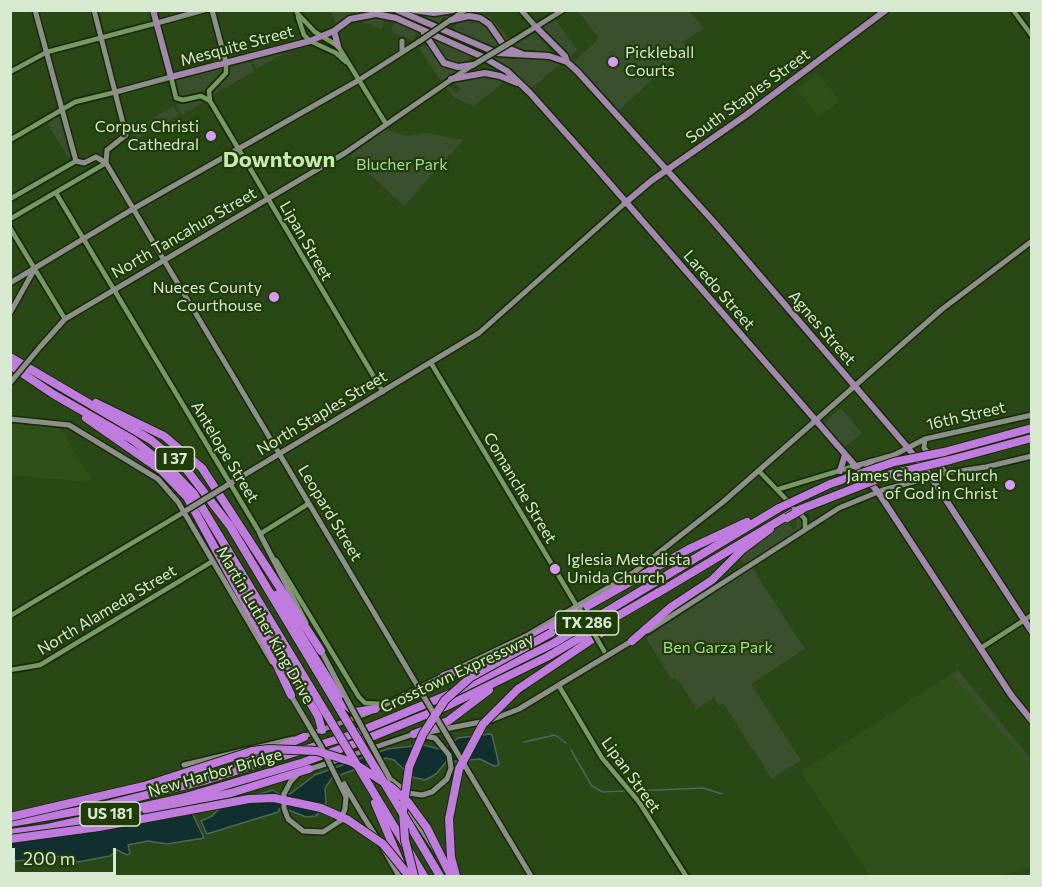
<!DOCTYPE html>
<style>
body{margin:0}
#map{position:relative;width:1042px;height:887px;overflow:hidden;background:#2a4716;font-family:Commissioner,sans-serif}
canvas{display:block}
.frame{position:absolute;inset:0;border:12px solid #d7e9ce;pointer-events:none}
.scale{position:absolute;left:12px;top:848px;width:104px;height:27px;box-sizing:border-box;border:3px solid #d7e9ce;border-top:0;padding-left:8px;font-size:18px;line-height:21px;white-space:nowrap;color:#d7e9ce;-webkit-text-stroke:4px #203c09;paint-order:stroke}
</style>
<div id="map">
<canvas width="1042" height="887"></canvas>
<div class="frame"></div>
<div class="scale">200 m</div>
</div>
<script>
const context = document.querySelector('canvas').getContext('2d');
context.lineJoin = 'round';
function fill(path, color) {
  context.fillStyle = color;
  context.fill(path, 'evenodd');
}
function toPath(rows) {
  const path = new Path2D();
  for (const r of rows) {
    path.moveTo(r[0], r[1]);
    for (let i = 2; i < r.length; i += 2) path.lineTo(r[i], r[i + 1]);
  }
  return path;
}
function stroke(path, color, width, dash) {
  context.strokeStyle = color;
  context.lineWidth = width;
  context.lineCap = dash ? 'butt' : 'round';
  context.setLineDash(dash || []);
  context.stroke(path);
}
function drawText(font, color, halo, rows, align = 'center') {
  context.font = font + ' Commissioner,sans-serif';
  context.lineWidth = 4.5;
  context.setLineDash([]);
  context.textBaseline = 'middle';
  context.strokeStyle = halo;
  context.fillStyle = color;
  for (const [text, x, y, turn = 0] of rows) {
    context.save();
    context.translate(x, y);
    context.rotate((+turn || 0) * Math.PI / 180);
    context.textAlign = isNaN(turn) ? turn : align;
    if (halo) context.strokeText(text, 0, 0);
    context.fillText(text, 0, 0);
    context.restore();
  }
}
fill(toPath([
 [99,11,148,11,151,20,105,31],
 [818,73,840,101,818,117,797,89],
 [10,423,59,426,91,479,87,482,11,475],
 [951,674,1031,766,1031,868,999,876,870,876,801,772]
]), '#2f5016');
fill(toPath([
 [331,11,331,10,365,11,335,23],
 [474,11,489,16,510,39,502,43,491,25,468,14],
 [578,11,689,11,704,28,683,42,687,48,619,110,574,62,599,38],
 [455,12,447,19,444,16,439,24,422,16,423,14],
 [379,17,385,18,381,29,361,21,361,18],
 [466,18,482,21,491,30,500,45,494,48,453,30,458,21],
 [555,19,577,50,570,56,543,31,544,26],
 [395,21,417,31,413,41,391,32],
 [536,33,551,52,510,48,534,33],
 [435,39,471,55,468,64,447,63,432,41],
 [430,43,440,62,459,70,441,81,419,48],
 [287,52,256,69,252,61],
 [496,56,512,59,544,58,560,64,532,88,494,58],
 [250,62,254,71,211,96,212,91,229,74,230,67],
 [223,68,223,73,204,91,179,97,175,81],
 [488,75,506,80,474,106,455,98,446,88,449,86,456,93,460,89,454,82],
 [200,98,205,101,182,115,176,105],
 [173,106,179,115,137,139,132,131],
 [59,116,70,156,68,157,47,123],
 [385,129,408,136,426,133,463,140,404,206,350,156],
 [841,408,862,433,843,448,823,424],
 [800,516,803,527,758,557,745,564,739,556,787,522,794,531,797,524,796,518],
 [752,568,805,649,751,684,801,760,772,779,723,703,719,706,714,698,697,709,680,683,675,678,672,680,646,638],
 [958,670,1031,759,1031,766,951,674]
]), '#3a502d');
const water = toPath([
 [490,734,492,735,499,765,494,766,480,759,446,762,436,774,425,780,412,777,394,760,386,758,332,778,325,788,326,803,316,816,306,817,281,807,278,812,207,834,201,821,212,816,222,806,250,797,273,790,282,796,290,794,315,775,387,749,423,745,443,750,458,738,490,734],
 [192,813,204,838,167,844,148,841,128,845,130,853,127,855,117,850,110,856,78,862,62,856,16,861,11,864,10,834,192,813]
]);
fill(water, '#102f2e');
stroke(water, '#4c675e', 1.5);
stroke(toPath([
 [524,742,555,735,566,743],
 [571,750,592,786,603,792,625,791],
 [635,791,703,788,722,794]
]), '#4c675e', 1.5);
const tertiary = toPath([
 [1013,10,1032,36],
 [297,13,315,32,338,46,386,124],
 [298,17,304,35,310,41,336,53,346,62],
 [226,63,226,73,209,91,210,101,383,392],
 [10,72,47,52,157,23],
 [171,77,176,98,183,100,201,96,210,101],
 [10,140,75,102,116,92],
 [56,193,261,535],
 [10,199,76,161],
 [10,219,106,163],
 [10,228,65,319],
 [431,363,578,608],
 [759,471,805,519,805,529],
 [779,489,855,466],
 [260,534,308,504],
 [276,560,359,697,365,703,383,704],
 [10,616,184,512],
 [981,648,1032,615],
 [10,670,40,665,213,561],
 [559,686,602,758,639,802,686,876]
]);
const secondary = toPath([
 [35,10,76,161,84,163,96,157,106,163],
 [94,10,126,135,107,150,106,163,376,616],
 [212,10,226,63],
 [521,10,536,27],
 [454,18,465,10],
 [157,23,204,10],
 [402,41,402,52],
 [513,41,563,10],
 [116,92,171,77],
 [10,283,133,209,359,80,420,41],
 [10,313,34,270],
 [40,347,65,319,345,153,471,66],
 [10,419,69,425,158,479,178,502,272,662],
 [925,439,924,448,946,473],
 [855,466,894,455,925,439,1032,415],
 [226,486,479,333,625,203],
 [260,534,306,623],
 [648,631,839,508,883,490,946,473,986,467,1032,456],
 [320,649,345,696],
 [463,666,528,635,633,573,723,502,941,310,1032,241],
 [290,694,309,726],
 [424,733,491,720,519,709,635,639],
 [302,737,368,713,447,674],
 [349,756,414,734,435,738,449,755,451,768,447,779,432,792,422,795,408,793,390,779],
 [184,765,293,739],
 [307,770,341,759],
 [471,776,531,876],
 [284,794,291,781,298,774],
 [404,803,437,853],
 [363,816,377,838],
 [383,848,399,876]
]);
const primary = toPath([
 [153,10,171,77,310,41,334,31,350,19,376,14,396,18,483,57,507,71,530,93,579,148,878,492,1011,695,1032,721],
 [397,10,497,53,549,56,567,62,577,71,713,221,908,448,931,477,1032,632],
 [413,10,434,13,453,10],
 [451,20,469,16,480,18,489,24,505,47,522,54],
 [536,27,565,56,567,62],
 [334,31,338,46],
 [424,33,444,63,458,67,473,65],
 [451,79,485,73,500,76,517,83],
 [625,203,651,181,746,115,886,10],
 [840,471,845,455],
 [863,474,871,462]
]);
const motorway = toPath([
 [10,357,151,440,186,469,230,526,342,713],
 [10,365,53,394,133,440,171,470,194,494,330,720],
 [96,403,164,436,202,468,321,651],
 [86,418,162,471,187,497,263,636,291,695],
 [944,452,1032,428],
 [950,460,1032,438],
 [234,576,318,716,322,730],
 [656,594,792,513],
 [276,595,343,703,355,712,375,709],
 [632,641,671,607,712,580,743,549,770,529],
 [444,676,488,660,520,644,689,549,747,522],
 [518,689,612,626],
 [414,734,448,721,489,690],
 [238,766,304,737],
 [369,785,424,876],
 [375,803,401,864],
 [146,810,231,793,309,769],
 [10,823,90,809,207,780,348,736,385,721,457,691,554,643,779,508],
 [409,824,440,876],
 [10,833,47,828,182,798,304,762,354,744,447,706,547,657,659,592]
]);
stroke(tertiary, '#162b06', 8);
stroke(secondary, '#162b06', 8);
stroke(primary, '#162b06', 9);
stroke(motorway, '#162b06', 10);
stroke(tertiary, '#789965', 4.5);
stroke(secondary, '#8d9089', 5);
stroke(primary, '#a387ae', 6);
stroke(motorway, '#bf7bde', 8);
const tertiaryBridge = toPath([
 [580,609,604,651]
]);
const secondaryBridge = toPath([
 [420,41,449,21],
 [475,64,513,41],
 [10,383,40,347],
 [187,510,226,486],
 [376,616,471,776],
 [345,696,390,779],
 [309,726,322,748],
 [344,784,363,816],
 [284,794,284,808,288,819,303,831,323,832,340,821,345,809,346,797,321,746]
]);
const motorwayBridge = toPath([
 [779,508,830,484,894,462,944,452],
 [796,511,888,475,950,460],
 [787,518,801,510],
 [342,713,409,824],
 [330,720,369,785],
 [10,817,144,786,252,751,269,749,317,751,352,762,391,787,408,802,427,828,451,876],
 [10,839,99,827,249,799,274,798,321,808,348,820,383,844,409,876],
 [414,876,405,840,403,811,409,767,423,734,445,700,471,677,551,633],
 [456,876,451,857,449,819,459,769,483,724,518,689]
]);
stroke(tertiaryBridge, '#162b06', 8, []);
stroke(secondaryBridge, '#162b06', 8, []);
stroke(motorwayBridge, '#162b06', 10, []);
stroke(tertiaryBridge, '#789965', 4.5);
stroke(secondaryBridge, '#8d9089', 5);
stroke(motorwayBridge, '#bf7bde', 8);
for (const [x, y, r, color] of [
 [613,62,6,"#d99af7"],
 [211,136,6,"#d99af7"],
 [274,297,6,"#d99af7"],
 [1010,485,6,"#d99af7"],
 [555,569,6,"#d99af7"]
]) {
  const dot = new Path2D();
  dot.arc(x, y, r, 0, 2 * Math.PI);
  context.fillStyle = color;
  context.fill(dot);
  stroke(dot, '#203c09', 2);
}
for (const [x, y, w] of [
 [175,459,39],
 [587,623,63],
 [110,814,60]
]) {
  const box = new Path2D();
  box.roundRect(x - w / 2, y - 12, w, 24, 4.5);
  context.fillStyle = '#203c09';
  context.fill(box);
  stroke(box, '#d7e9ce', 1.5);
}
drawText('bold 15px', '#d7e9ce', null, [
 ["I 37",175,459],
 ["TX 286",587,623],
 ["US 181",110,814]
]);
drawText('16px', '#d7e9ce', '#203c09', [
 ["Mesquite Street",237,46,-15],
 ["South Staples Street",748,96,-36],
 ["North Tancahua Street",184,233,-30],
 ["Lipan Street",306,241,60],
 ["Laredo Street",719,290,49],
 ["Agnes Street",822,328,49],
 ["North Staples Street",322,413,-31],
 ["16th Street",966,416,-13],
 ["Antelope Street",225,452,59],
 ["Comanche Street",520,488,59],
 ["Leopard Street",330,513,59],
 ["North Alameda Street",107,610,-31],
 ["Martin Luther King Drive",265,625,60],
 ["Crosstown Expressway",457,673,-25],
 ["New Harbor Bridge",215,773,-16],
 ["Lipan Street",631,775,54]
]);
drawText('16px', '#d7e9ce', '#203c09', [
 ["Pickleball",625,53,"left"],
 ["Courts",625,71,"left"],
 ["Corpus Christi",199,127],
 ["Cathedral",199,145],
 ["Nueces County",262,288],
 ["Courthouse",262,306],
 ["James Chapel Church",998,476],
 ["of God in Christ",998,494],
 ["Iglesia Metodista",567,560,"left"],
 ["Unida Church",567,578,"left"]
], 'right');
drawText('16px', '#a9dc8b', '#203c09', [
 ["Blucher Park",402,165],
 ["Ben Garza Park",718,648]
]);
drawText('bold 22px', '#c7eab3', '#203c09', [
 ["Downtown",279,160]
]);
</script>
